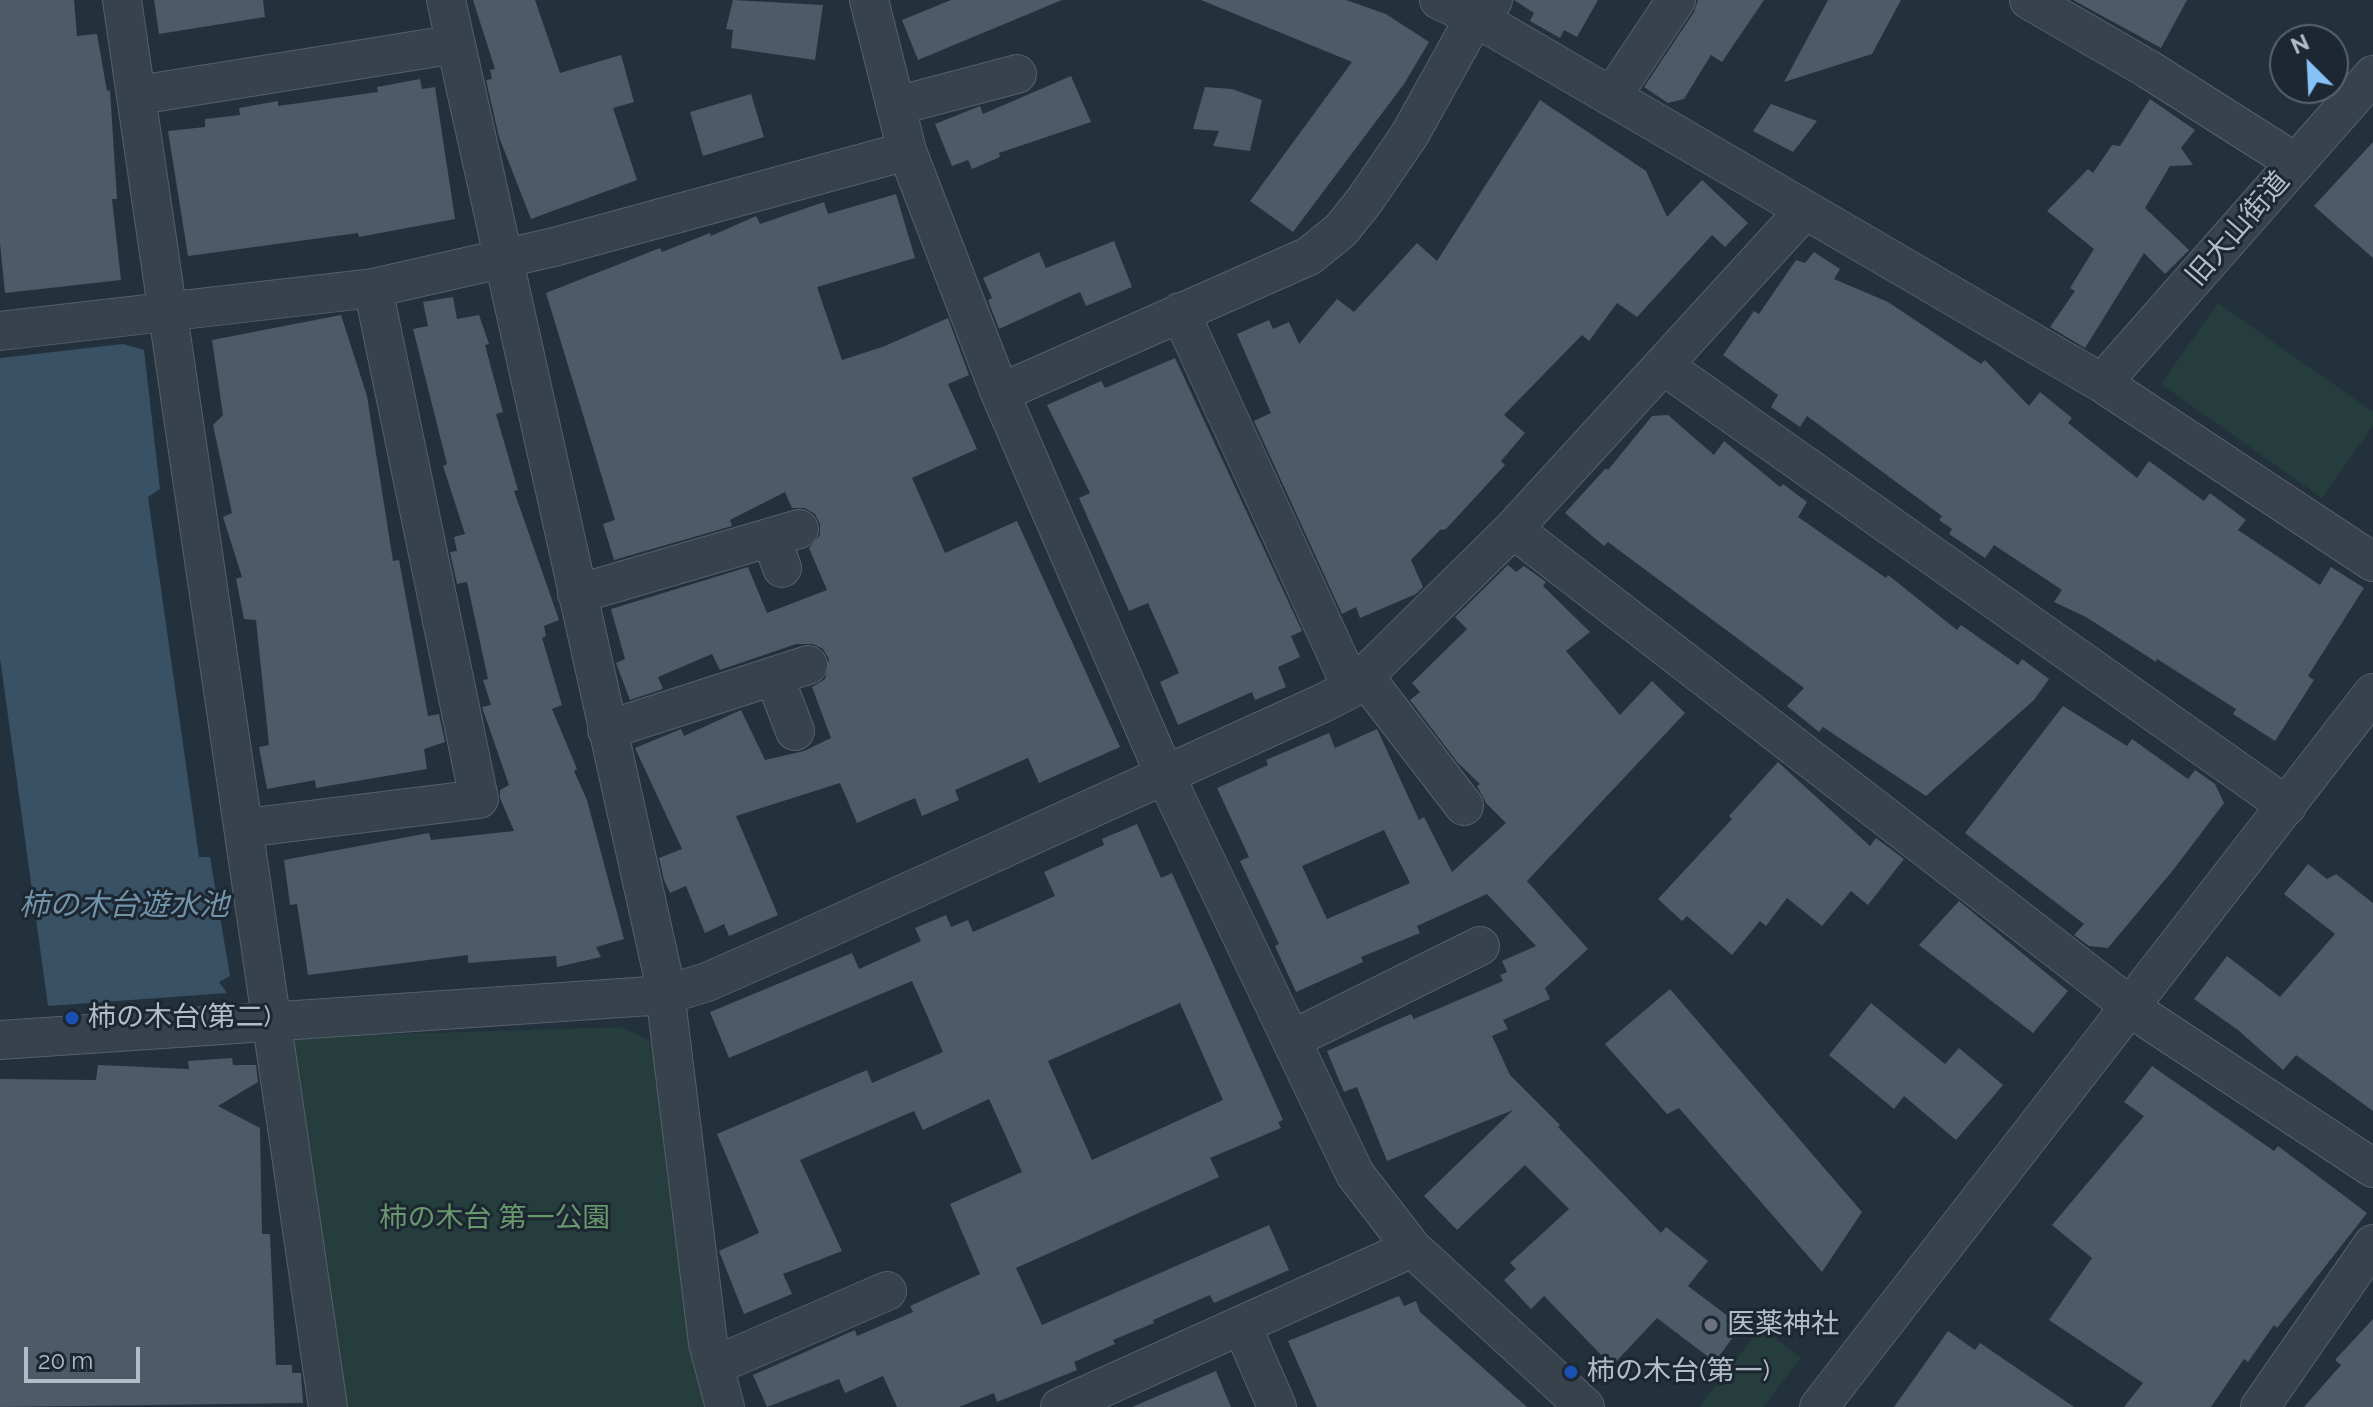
<!DOCTYPE html>
<meta charset="utf-8">
<style>
body{margin:0}
#map{position:relative;width:2373px;height:1407px;overflow:hidden;background:#23313c;font-family:Raleway,sans-serif}
canvas{display:block}
.north{position:absolute;left:2269px;top:24px;width:80px;height:80px;box-sizing:border-box;background:#1c2731;border:2px solid #58636d;border-radius:50%;rotate:336deg;font-size:22px;font-weight:700;line-height:32px;text-align:center;color:#b2bdc7}
.north::after{content:'';display:block;margin:auto;width:28px;height:36px;background:#87c2f7;clip-path:polygon(50% 0,100% 100%,50% 72%,0 100%)}
.scale{position:absolute;left:24px;top:1347px;width:116px;height:36px;box-sizing:border-box;border:4px solid #b2bdc7;border-top:0;padding-left:10px;font-size:24px;line-height:28px;white-space:nowrap;color:#b2bdc7;-webkit-text-stroke:6px #1c2731;paint-order:stroke}
</style>
<div id="map">
<canvas width="2373" height="1407"></canvas>
<div class="north">N</div>
<div class="scale">20 m</div>
</div>
<script>
const context = document.querySelector('canvas').getContext('2d');
context.lineJoin = 'round';
function fill(path, color) {
  context.fillStyle = color;
  context.fill(path, 'evenodd');
}
function toPath(rows) {
  const path = new Path2D();
  for (const r of rows) {
    path.moveTo(r[0], r[1]);
    for (let i = 2; i < r.length; i += 2) path.lineTo(r[i], r[i + 1]);
  }
  return path;
}
function stroke(path, color, width, dash) {
  context.strokeStyle = color;
  context.lineWidth = width;
  context.lineCap = dash ? 'butt' : 'round';
  context.setLineDash(dash || []);
  context.stroke(path);
}
function drawText(font, color, halo, rows, align = 'center') {
  context.font = font + ' Raleway,"Noto Sans JP",sans-serif';
  context.lineWidth = 6;
  context.setLineDash([]);
  context.textBaseline = 'middle';
  context.strokeStyle = halo;
  context.fillStyle = color;
  for (const [text, x, y, turn = 0] of rows) {
    context.save();
    context.translate(x, y);
    context.rotate((+turn || 0) * Math.PI / 180);
    context.textAlign = isNaN(turn) ? turn : align;
    if (halo) context.strokeText(text, 0, 0);
    context.fillText(text, 0, 0);
    context.restore();
  }
}
fill(toPath([
 [2218,303,2373,412,2373,426,2322,498,2161,384],
 [621,1027,656,1043,725,1407,328,1407,275,1038],
 [1761,1327,1801,1358,1763,1407,1699,1407]
]), '#253d3c');
fill(toPath([
 [123,344,144,350,160,489,148,497,199,857,210,857,230,976,219,982,227,993,48,1006,0,658,0,358]
]), '#385165');
fill(toPath([
 [0,0,74,0,77,36,97,34,107,91,110,90,117,199,112,199,121,280,5,293,0,243],
 [154,0,263,0,265,17,159,34],
 [473,0,535,0,560,73,621,55,634,102,613,108,637,180,531,219,499,137,486,80,492,79,490,70,495,69],
 [733,0,823,5,815,60,731,48,733,30,726,29],
 [951,0,1062,0,918,60,902,20],
 [1201,0,1346,0,1386,14,1429,42,1404,84,1293,232,1250,201,1352,62],
 [1514,0,1598,0,1577,37,1564,30,1560,38,1530,21,1534,13],
 [1698,0,1764,0,1722,62,1711,55,1684,99,1668,103,1644,87,1694,12],
 [1828,0,1901,0,1872,54,1784,82],
 [2073,0,2187,0,2161,48],
 [1071,76,1091,122,999,153,1000,157,972,169,968,160,952,166,935,124,980,106,983,114],
 [420,79,422,89,435,87,455,219,359,237,358,233,188,256,168,131,205,127,205,119,240,115,239,108,278,101,278,106,378,92,377,87],
 [1205,87,1232,89,1262,100,1250,151,1213,146,1219,131,1193,129],
 [751,94,764,137,703,156,690,112],
 [2150,99,2195,130,2181,148,2193,165,2170,166,2145,208,2189,250,2165,274,2144,253,2085,348,2050,327,2075,291,2070,288,2094,249,2047,211,2088,169,2093,173,2112,145,2120,146],
 [1540,100,1646,171,1667,217,1702,180,1748,223,1725,247,1712,235,1637,317,1617,303,1589,341,1582,335,1504,415,1525,433,1501,461,1505,465,1446,529,1440,530,1411,560,1423,587,1416,594,1360,618,1356,607,1342,614,1254,421,1271,413,1237,334,1269,320,1273,329,1289,322,1299,344,1337,299,1354,312,1417,243,1437,261],
 [1771,104,1817,121,1793,152,1753,131],
 [2373,142,2373,258,2314,206],
 [896,194,915,258,817,287,842,360,885,346,948,318,969,375,948,384,977,449,912,478,945,553,1017,521,1120,747,1039,783,1028,758,955,790,959,800,922,816,915,798,857,823,840,783,736,816,778,915,729,936,724,924,705,933,686,886,670,893,664,880,659,858,682,849,635,748,681,729,684,736,741,710,765,760,804,751,831,738,812,687,825,679,829,659,823,649,813,644,796,644,720,670,712,654,658,677,663,689,630,700,616,663,625,659,611,609,748,567,767,613,827,590,809,548,820,535,820,524,815,514,805,508,792,508,785,492,730,520,732,526,614,560,603,524,615,520,546,293,660,248,662,252,710,233,711,236,756,216,760,224,824,202,828,214],
 [1114,241,1132,287,1086,306,1080,292,999,329,988,300,992,298,983,278,1039,252,1046,268],
 [1814,252,1840,269,1834,279,1888,302,1981,364,1985,360,2029,406,2040,392,2072,418,2068,423,2137,478,2149,461,2204,501,2210,493,2246,520,2238,530,2320,585,2331,567,2364,588,2308,676,2314,680,2275,741,2233,714,2236,709,2157,659,2156,662,2086,617,2054,602,2062,590,1994,545,1985,558,1949,534,1952,529,1939,520,1942,516,1807,416,1800,427,1771,407,1778,395,1723,355,1754,311,1759,314,1796,260,1805,263],
 [453,297,457,319,479,315,489,344,485,345,503,412,496,414,518,490,514,491,559,620,544,626,546,636,542,638,562,705,552,709,577,769,574,771,587,800,624,939,596,947,601,957,557,967,556,956,468,963,468,955,308,975,297,904,290,905,284,860,429,833,431,840,514,831,500,798,500,790,509,785,482,707,491,705,483,680,488,679,467,582,457,584,450,552,457,551,454,537,465,534,443,466,447,464,413,329,428,326,423,302],
 [341,315,367,396,393,561,399,560,428,716,439,714,445,742,424,749,427,769,316,788,315,780,267,789,259,747,269,745,256,620,244,619,236,579,242,577,223,517,232,513,213,425,223,415,212,340],
 [1175,358,1302,631,1291,636,1300,657,1278,667,1286,687,1255,700,1252,692,1178,725,1160,682,1179,673,1148,603,1129,611,1079,498,1090,493,1047,405,1101,381,1105,388],
 [1668,415,1714,455,1724,441,1780,487,1783,484,1807,502,1798,517,1886,578,1888,575,1957,630,1961,625,2018,665,2022,659,2049,679,2034,700,1926,796,1823,727,1819,732,1787,706,1804,688,1608,542,1604,546,1565,513,1606,468,1608,470,1652,416],
 [1508,565,1516,572,1524,566,1546,582,1543,586,1590,632,1566,651,1620,715,1652,681,1685,713,1527,881,1588,949,1545,988,1550,999,1503,1020,1508,1029,1492,1036,1510,1075,1560,1125,1558,1127,1661,1233,1666,1227,1708,1261,1688,1286,1741,1326,1715,1362,1657,1318,1612,1366,1544,1296,1531,1309,1504,1280,1516,1269,1510,1263,1569,1209,1525,1165,1457,1230,1424,1196,1513,1110,1387,1161,1357,1087,1344,1092,1327,1051,1411,1014,1414,1019,1503,981,1500,975,1507,972,1502,961,1536,946,1487,894,1417,926,1420,933,1361,957,1363,962,1296,992,1275,946,1279,944,1240,861,1249,857,1217,788,1268,765,1266,760,1329,733,1335,748,1377,729,1419,820,1424,817,1452,872,1506,823,1486,803,1477,786,1480,784,1458,763,1410,700,1420,692,1412,683,1467,629,1455,617],
 [1384,830,1410,883,1327,919,1302,866],
 [2063,706,2127,746,2132,739,2188,779,2195,770,2215,784,2224,803,2174,869,2108,948,2089,946,2074,935,2084,924,1965,833],
 [1778,762,1870,846,1876,838,1904,859,1868,905,1851,891,1822,926,1787,898,1766,926,1760,921,1732,955,1687,916,1682,921,1658,899,1732,819,1729,816],
 [1137,824,1161,878,1172,873,1283,1120,1278,1122,1281,1128,1210,1158,1219,1177,1016,1268,1042,1325,1269,1225,1289,1270,1214,1303,1210,1295,1153,1320,1154,1323,1113,1340,1115,1344,1074,1362,1077,1370,997,1402,994,1393,959,1407,897,1407,883,1376,845,1393,839,1379,767,1407,753,1375,855,1330,857,1336,913,1312,910,1306,980,1274,950,1204,1022,1172,989,1099,923,1130,914,1111,800,1160,842,1251,783,1274,792,1294,744,1314,719,1251,759,1233,717,1134,867,1070,872,1083,943,1052,912,981,729,1058,710,1012,852,953,859,969,921,941,915,928,946,915,951,927,968,920,973,932,1055,896,1044,872,1104,845,1102,839],
 [1180,1003,1223,1100,1092,1160,1048,1061],
 [2308,864,2327,879,2336,874,2373,903,2373,1111,2296,1055,2283,1070,2238,1030,2194,999,2227,956,2280,997,2335,934,2284,894],
 [1959,901,2068,991,2033,1033,1919,945],
 [1670,989,1862,1212,1822,1272,1679,1108,1667,1114,1605,1044],
 [1871,1003,1945,1064,1959,1048,2003,1085,1956,1140,1904,1096,1894,1109,1829,1055],
 [232,1058,233,1065,256,1065,258,1082,218,1106,260,1128,262,1234,270,1234,276,1365,292,1365,292,1373,301,1373,303,1403,0,1407,0,1079,96,1080,98,1065,189,1069,188,1061],
 [2152,1066,2274,1151,2278,1146,2367,1213,2277,1328,2274,1325,2248,1362,2244,1359,2211,1407,2124,1407,2143,1383,2049,1320,2092,1258,2052,1225,2144,1116,2124,1102],
 [1399,1296,1404,1306,1416,1301,1420,1312,1527,1407,1317,1407,1288,1341],
 [2373,1319,2373,1407,2304,1407,2341,1365,2335,1360],
 [1948,1331,1975,1350,1980,1343,2074,1407,1894,1407],
 [1216,1371,1231,1407,1132,1407]
]), '#4c5b67');
const minor = toPath([
 [122,0,328,1407],
 [446,0,663,976,708,1343,725,1407],
 [869,0,907,151,1000,393,1164,773,1355,1174,1412,1248,1585,1407],
 [1439,0,1475,17,2102,383,2373,562],
 [2029,0,2148,69,2296,163],
 [139,95,456,44],
 [1612,96,1676,0],
 [896,106,1017,74],
 [1180,312,1352,688],
 [0,331,373,288,554,247,907,151],
 [1664,366,2287,806],
 [2102,383,2373,75],
 [1000,393,1309,256,1341,230,1365,200,1410,134,1475,17,1493,0],
 [1513,529,2147,1019,2373,1168],
 [771,537,782,568],
 [577,594,799,529],
 [774,676,795,731],
 [1364,676,1464,806],
 [607,730,808,665],
 [245,828,479,799,373,288],
 [0,1040,665,995,707,982,798,942,1323,703,1352,688,1513,529,1804,211],
 [1291,1040,1480,946],
 [1242,1326,1277,1407],
 [716,1365,887,1291],
 [1060,1407,1412,1248],
 [1819,1407,2373,693],
 [2260,1407,2373,1244]
]);
stroke(minor, '#55606a', 40);
stroke(minor, '#37424c', 38);
for (const [x, y, r, color] of [
 [72,1018,8,"#1a4fb4"],
 [1711,1325,8,"#6b7280"],
 [1571,1372,8,"#1a4fb4"]
]) {
  const dot = new Path2D();
  dot.arc(x, y, r, 0, 2 * Math.PI);
  context.fillStyle = color;
  context.fill(dot);
  stroke(dot, '#1c2731', 3);
}
drawText('28px', '#b2bdc7', '#1c2731', [
 ["旧大山街道",2238,229,-49]
]);
drawText('28px', '#b2bdc7', '#1c2731', [
 ["柿の木台(第二)",88,1018],
 ["医薬神社",1727,1325],
 ["柿の木台(第一)",1587,1372]
], 'left');
drawText('28px', '#69986e', '#1c2731', [
 ["柿の木台 第一公園",495,1219]
]);
drawText('italic 30px', '#7293aa', '#1c2731', [
 ["柿の木台遊水池",124,906]
]);
</script>
